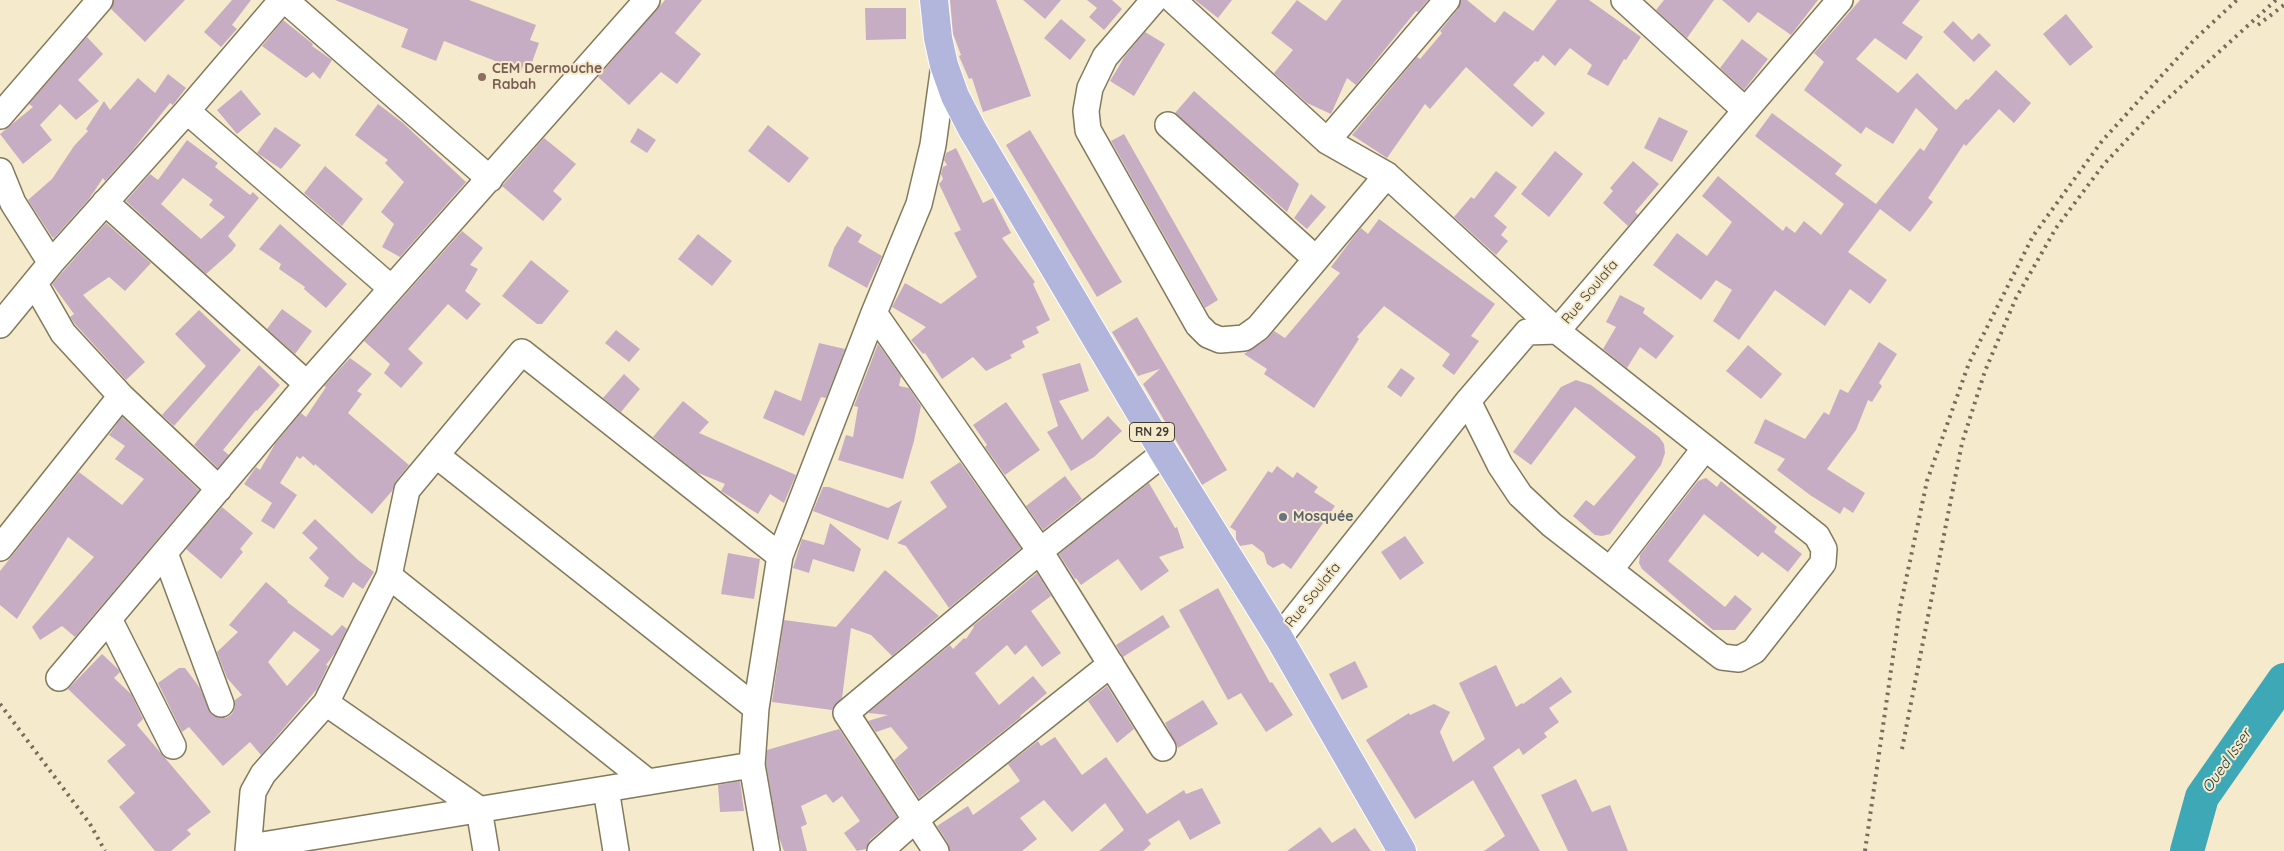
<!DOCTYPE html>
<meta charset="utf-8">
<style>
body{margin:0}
canvas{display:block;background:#f5eacb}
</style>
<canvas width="2284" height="851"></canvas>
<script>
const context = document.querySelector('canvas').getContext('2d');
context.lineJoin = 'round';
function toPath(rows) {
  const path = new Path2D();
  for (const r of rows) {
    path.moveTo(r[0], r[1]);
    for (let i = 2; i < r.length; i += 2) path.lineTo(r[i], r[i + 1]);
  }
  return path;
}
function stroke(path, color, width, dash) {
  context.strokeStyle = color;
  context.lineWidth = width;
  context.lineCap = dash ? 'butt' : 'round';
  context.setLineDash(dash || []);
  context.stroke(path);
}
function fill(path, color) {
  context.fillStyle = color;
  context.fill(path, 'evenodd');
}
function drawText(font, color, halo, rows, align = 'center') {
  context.font = font + ' Quicksand,sans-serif';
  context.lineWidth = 4;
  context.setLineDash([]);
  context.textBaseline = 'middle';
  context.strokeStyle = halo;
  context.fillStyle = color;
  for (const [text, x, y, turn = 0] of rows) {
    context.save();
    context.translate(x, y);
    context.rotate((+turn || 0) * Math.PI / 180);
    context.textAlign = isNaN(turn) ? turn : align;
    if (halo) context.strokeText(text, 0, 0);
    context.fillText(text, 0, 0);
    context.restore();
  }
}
stroke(toPath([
 [2187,851,2202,797,2284,680]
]), '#3fa8b6', 34);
fill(toPath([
 [114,0,185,0,145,42,111,9],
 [232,0,251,0,232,25,237,29,221,47,204,32],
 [335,0,469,0,536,25,530,40,539,43,531,65,524,63,521,71,444,41,436,61,401,47,408,29],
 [665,0,702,0,675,33,701,54,677,84,661,72,629,105,598,77],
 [950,0,996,0,1031,96,983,112,972,78,969,79,959,56,961,55,953,34],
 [1023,0,1061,0,1045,19],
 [1087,0,1112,0,1122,9,1104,30,1089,17,1097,8],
 [1195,0,1232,0,1218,18],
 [1297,0,1326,21,1342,0,1428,0,1418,12,1416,11,1356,85,1347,78,1331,114,1307,103,1274,73,1293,50,1271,33],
 [1461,0,1467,0,1495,23,1504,11,1533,31,1557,0,1589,0,1641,37,1626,60,1624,59,1608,86,1587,74,1592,65,1570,48,1555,66,1543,55,1538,62,1535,61,1513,85,1545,113,1532,127,1466,67,1430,109,1425,104,1387,158,1352,135,1417,57,1420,59,1442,33,1440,31,1458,9],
 [1664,0,1714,0,1687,38,1656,10],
 [1722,0,1818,0,1791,35,1758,12,1749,23],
 [1860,0,1920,0,1902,23,1923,37,1906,60,1875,38,1856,59,1898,93,1917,73,1956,110,1966,99,1968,100,1996,70,2031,103,2014,123,1999,109,1966,146,1964,144,1928,198,1933,202,1910,232,1880,209,1848,252,1887,280,1870,304,1850,289,1825,326,1775,290,1739,340,1713,321,1732,290,1716,280,1701,300,1653,265,1677,233,1707,256,1732,222,1702,196,1718,176,1783,231,1786,226,1795,233,1804,221,1821,235,1844,204,1755,136,1772,113,1842,165,1835,174,1876,204,1920,148,1924,151,1938,129,1916,108,1893,144,1866,127,1861,134,1804,90,1824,62,1814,53],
 [865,8,906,8,906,39,866,40],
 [2066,14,2093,47,2070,66,2043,34],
 [1061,19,1086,40,1070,60,1044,38],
 [283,20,313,44,312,46,332,60,320,79,313,72,306,78,262,46],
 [1953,21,1972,40,1979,33,1991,45,1974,62,1943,32],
 [1145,32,1165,44,1134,96,1110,81,1125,56],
 [87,37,103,54,78,80,99,101,76,120,60,104,40,125,52,140,23,164,0,134,33,107,29,104],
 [1742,39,1768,59,1744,90,1720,68],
 [168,74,186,88,173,105,170,103,132,151,105,181,103,178,89,199,54,238,52,237,28,200,52,179,74,146,88,131,86,129,104,101,110,110,138,78,155,93],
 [241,90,261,114,237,134,217,110],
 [1194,91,1299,184,1287,212,1175,113],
 [378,104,403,123,466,182,400,257,382,247,394,224,381,212,404,182,385,163,388,160,355,135],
 [1659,117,1688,131,1672,162,1644,148],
 [768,125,809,158,789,183,748,151],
 [275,127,301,145,281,169,257,153],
 [638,128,656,140,647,153,630,142],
 [1030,130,1122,282,1097,297,1006,145],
 [1124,134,1218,300,1205,308,1111,141],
 [544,138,576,164,553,191,562,199,543,221,502,186],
 [187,140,218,163,215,167,250,195,253,192,259,198,228,236,236,245,232,251,206,274,126,201,150,174,158,180],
 [183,178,213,200,209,205,225,217,201,239,161,204],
 [956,148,983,203,993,198,1011,233,1002,238,1035,282,1033,284,1050,320,1036,327,1039,333,1022,341,1025,347,1010,355,1012,358,986,371,973,357,942,379,925,353,923,354,911,340,926,327,892,307,905,283,941,304,977,277,954,233,961,230,939,184,943,179,941,174,943,167,947,165,944,160,946,153],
 [1555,151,1583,174,1549,217,1521,194],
 [1633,161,1659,184,1635,212,1638,215,1628,226,1603,203,1613,191,1610,188],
 [325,166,363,199,342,226,304,193],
 [1496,171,1517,187,1494,216,1507,227,1501,235,1508,241,1496,255,1454,217,1471,197,1474,199],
 [1311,194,1326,207,1307,229,1294,218],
 [1379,219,1495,304,1471,336,1479,341,1454,375,1442,366,1450,354,1384,306,1357,337,1359,339,1314,408,1264,374,1267,369,1244,354,1266,340,1274,331,1285,338,1340,273,1331,267,1352,239,1361,228,1368,234],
 [106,223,151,263,125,291,109,277,83,295,145,362,126,380,75,324,70,317,74,314,52,284],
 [280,224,347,284,326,308,304,289,305,287,279,269,281,264,259,249],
 [847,226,862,235,858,242,882,256,867,288,828,266,834,248],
 [462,231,483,248,470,265,478,269,465,291,481,304,467,320,448,304,408,349,423,363,401,388,384,373,390,364,364,341],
 [698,234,732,261,712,286,678,259],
 [531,260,569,291,542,324,537,324,502,296],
 [1620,295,1645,308,1643,313,1674,336,1656,359,1640,347,1627,368,1603,349,1616,327,1606,322],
 [282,309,312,331,295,354,267,329],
 [199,310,241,350,174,426,162,415,206,366,175,334],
 [1137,317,1227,470,1202,485,1143,384,1160,369,1138,376,1112,332],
 [616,330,640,349,629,362,605,343],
 [1879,342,1897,354,1879,383,1882,386,1872,402,1868,400,1856,430,1827,469,1865,493,1853,513,1844,507,1840,514,1810,495,1777,470,1785,459,1754,443,1765,419,1805,439,1824,412,1829,415,1840,389,1848,393],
 [819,343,845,349,826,398,821,397,804,436,763,418,775,390,801,401],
 [878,344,901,376,899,386,909,388,921,406,914,441,903,479,838,460,846,435,853,437,858,407,854,406],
 [1748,345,1782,374,1761,399,1726,371],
 [350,358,372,374,357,391,362,394,348,413,409,465,396,481,392,491,372,514,315,464,314,466,303,456,300,459,297,456,280,483,297,495,274,529,261,521,272,503,244,484,256,467,260,470,275,444,301,413,306,417,326,387,324,386],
 [1080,363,1089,391,1059,401,1082,440,1108,416,1122,431,1094,457,1071,471,1047,432,1058,426,1042,374],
 [259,365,280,385,257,411,256,410,223,450,229,455,218,468,194,445],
 [1401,368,1415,378,1401,397,1387,387],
 [624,374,640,389,621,412,603,398],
 [1576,380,1591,385,1659,437,1664,444,1665,453,1661,465,1610,534,1602,536,1595,535,1573,516,1586,500,1594,506,1636,457,1575,407,1531,465,1513,452,1561,387],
 [683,401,709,422,699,433,796,475,784,503,770,494,758,514,721,491,725,484,696,472,653,437],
 [1006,402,1040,450,1005,475,985,447,987,445,973,425],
 [122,417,199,490,75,637,62,626,40,640,32,627,94,557,68,537,17,619,0,605,0,571,79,472,122,505,144,479,115,459,125,446,109,435],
 [960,462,1021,548,949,608,906,546,897,543,947,507,930,482],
 [1277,466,1293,478,1297,472,1318,487,1314,492,1335,506,1291,569,1283,563,1273,568,1267,564,1264,553,1252,544,1240,546,1236,539,1236,531,1230,527,1268,471,1272,473],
 [1065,476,1082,499,1043,530,1026,506],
 [1706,478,1717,487,1721,481,1777,527,1774,532,1802,554,1788,572,1762,552,1758,557,1704,514,1668,561,1725,607,1735,595,1752,609,1735,630,1713,630,1642,569,1639,563,1640,555,1698,481],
 [1149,483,1175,528,1177,527,1184,548,1159,557,1169,571,1141,591,1118,559,1081,585,1076,578,1075,579,1059,554],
 [823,487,829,487,888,508,902,500,888,540,813,511],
 [222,507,253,533,240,549,243,552,221,579,186,549],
 [315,519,358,560,374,572,363,589,353,582,343,598,324,586,329,578,309,558,318,548,302,533],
 [830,523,861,549,854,572,813,559,809,573,793,568,802,539,824,545],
 [1405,536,1424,563,1400,580,1381,552],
 [728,553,760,559,754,599,721,594],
 [885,570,939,616,892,656,871,635,851,628,842,698,832,710,772,702,784,620,836,627],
 [1037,573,1051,596,1031,611,1061,653,1042,667,1026,645,1015,655,1007,645,975,673,999,705,1033,676,1047,693,1020,716,1021,717,919,798,894,760,908,748,891,727,876,732,868,721,888,715,868,713,950,645,953,649,964,638,966,639,974,627,973,626],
 [266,582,288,601,287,602,332,636,342,625,347,629,335,653,326,665,328,666,317,689,261,755,250,742,223,766,189,727,182,732,158,683,179,668,185,668,200,688,212,715,219,718,226,718,232,714,235,707,235,700,242,695,227,678,217,652,238,632,229,625],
 [294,631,320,650,287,686,268,662],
 [1218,588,1270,683,1272,682,1293,715,1266,732,1241,693,1228,700,1179,610],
 [1163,615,1170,627,1123,657,1116,645],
 [102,654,119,670,120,672,114,678,131,694,143,719,137,725,211,812,187,830,191,834,171,851,155,851,119,807,135,793,107,761,126,745,68,689],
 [1355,661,1368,687,1342,700,1329,674],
 [1496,665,1516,707,1522,703,1523,704,1561,677,1572,692,1549,708,1559,722,1544,733,1547,737,1523,755,1519,748,1493,767,1540,851,1484,851,1505,836,1473,780,1415,819,1366,740,1409,713,1410,715,1434,704,1450,712,1440,732,1453,762,1485,739,1459,683],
 [1107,686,1134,729,1117,743,1088,701],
 [1203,700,1218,724,1178,748,1165,723],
 [839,729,897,817,870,840,866,849,857,851,844,833,860,821,842,796,833,803,826,794,801,806,807,824,801,827,807,851,784,851,779,838,766,764,767,750],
 [1055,737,1082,775,1106,757,1147,814,1184,790,1186,794,1202,788,1221,823,1190,840,1179,820,1148,840,1151,844,1143,851,1099,851,1124,830,1105,803,1072,832,1044,800,1020,818,1037,839,1022,851,950,851,948,843,937,826,968,806,973,815,1020,781,1008,764,1038,741,1041,746],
 [1576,779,1592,812,1610,805,1628,851,1568,851,1541,795],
 [740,781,744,811,720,812,718,785],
 [1320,827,1332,843,1355,828,1371,851,1287,851]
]), '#c7adc3');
const minor = toPath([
 [285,0,490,179],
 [1154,0,1105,57,1090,88,1086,111,1088,130,1198,325,1208,335,1220,340,1244,338,1258,328,1387,175],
 [1173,0,1327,141,1387,175,1557,331,1817,536,1824,549,1823,563,1754,651,1739,659,1722,657,1552,525,1520,495,1500,465,1468,401],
 [1624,0,1745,110],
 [187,111,391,288],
 [0,116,100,0],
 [1168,125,1316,259],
 [1327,141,1447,0],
 [0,171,13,203,51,263],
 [105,202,307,384],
 [874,313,1040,551,1163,748],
 [0,325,51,263,187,111,282,0],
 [121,396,219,489],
 [436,455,756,708],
 [0,548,121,396,63,333,35,284],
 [165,553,221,704],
 [1610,570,1705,448],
 [389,576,648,782],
 [109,619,173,746],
 [1279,638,1468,401,1527,332,1557,331,1840,0],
 [59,678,307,384,647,0],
 [326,703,479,809,486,851],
 [606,789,616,851],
 [250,847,752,765],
 [248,851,253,792,263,774,326,703,389,576,407,490,522,352,780,556],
 [767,851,752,765,756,708,780,556,874,313,919,204,933,145,944,65],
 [880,851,915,820,1111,664],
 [936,851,846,713,1040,551,1164,453]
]);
const major = toPath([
 [934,0,938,38,944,65,955,96,972,129,1164,453,1279,638,1402,851]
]);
stroke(minor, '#83795d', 28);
stroke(major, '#fff', 30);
stroke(minor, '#fff', 25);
stroke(major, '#b2b6dc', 28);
stroke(toPath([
 [2258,25,2284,5],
 [0,704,90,824,105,851],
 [1902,749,1962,443,1985,371,2016,298,2056,228,2104,164,2153,112,2276,0],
 [1865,851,1900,608,1927,481,1969,363,2033,236,2102,141,2195,39,2237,0]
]), '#736d5b', 4, [2.5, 5]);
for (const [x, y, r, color] of [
 [482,77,5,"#8d6e63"],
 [1283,517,5,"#6b7280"]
]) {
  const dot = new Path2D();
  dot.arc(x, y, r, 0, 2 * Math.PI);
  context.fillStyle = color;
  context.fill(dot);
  stroke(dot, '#f5eacb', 2);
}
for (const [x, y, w] of [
 [1152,432,45]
]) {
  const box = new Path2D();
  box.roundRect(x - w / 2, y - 9.5, w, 19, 4);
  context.fillStyle = '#f5eacb';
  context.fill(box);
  stroke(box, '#413c30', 1);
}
drawText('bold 12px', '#413c30', null, [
 ["RN 29",1152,432]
]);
drawText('bold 14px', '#785e54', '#f5eacb', [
 ["CEM Dermouche",492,69],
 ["Rabah",492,85]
], 'left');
drawText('14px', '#413c30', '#f5eacb', [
 ["Rue Soulafa",1590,292,-50],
 ["Rue Soulafa",1313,595,-51]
]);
drawText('bold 14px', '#5b616d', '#f5eacb', [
 ["Mosquée",1293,517]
], 'left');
drawText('italic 15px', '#1b3235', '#f5eacb', [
 ["Oued Isser",2227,761,-55]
]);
</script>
